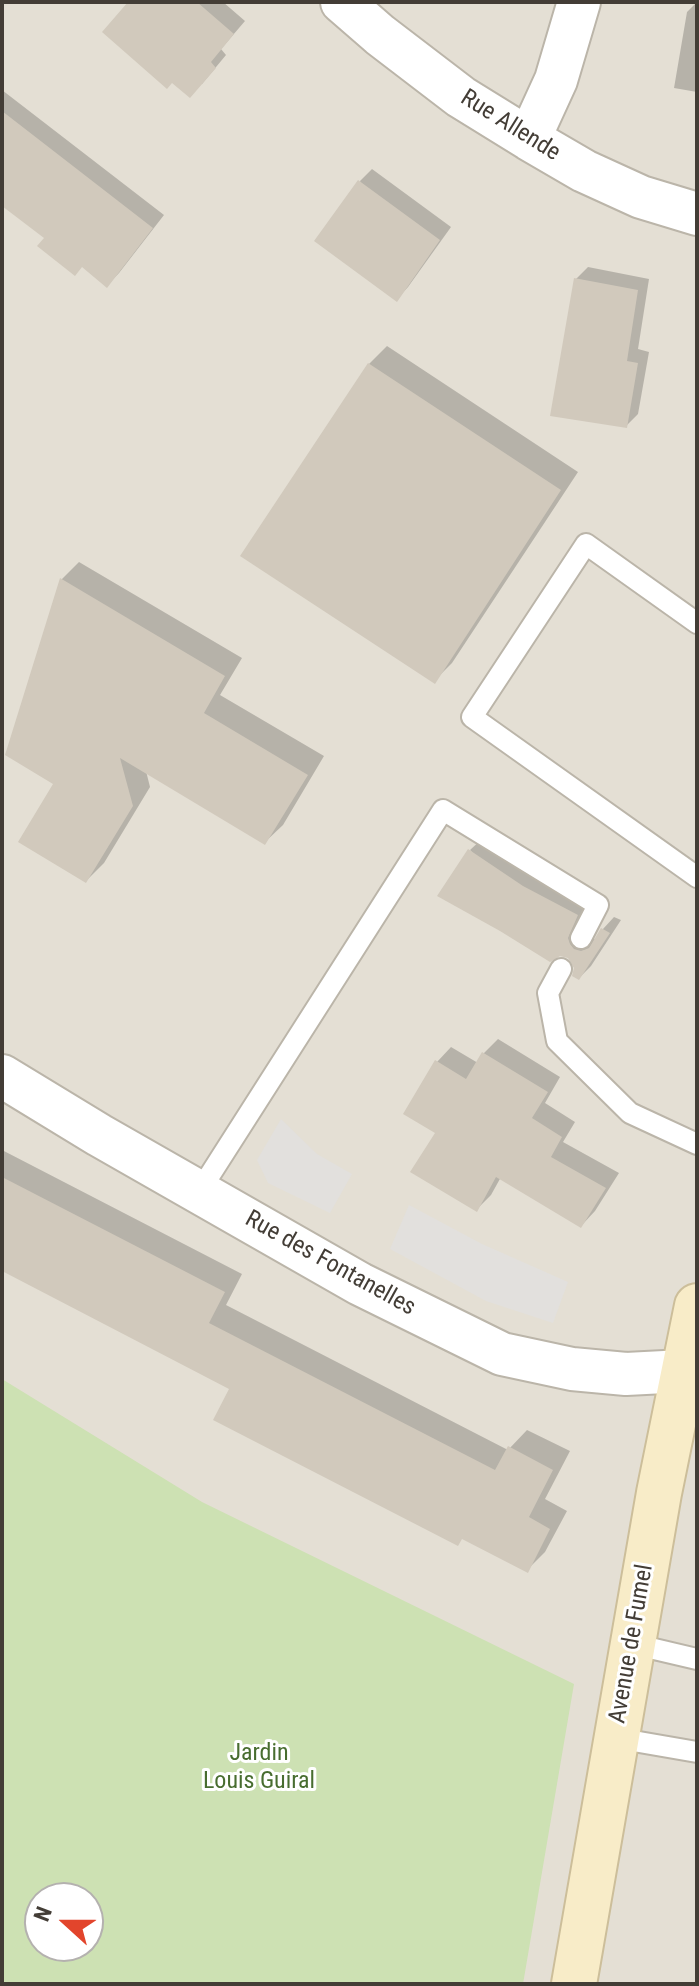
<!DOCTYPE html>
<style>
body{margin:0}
#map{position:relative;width:699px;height:1986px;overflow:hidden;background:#f1ede6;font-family:"Roboto Condensed",sans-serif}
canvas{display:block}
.frame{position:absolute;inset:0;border:4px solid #433d36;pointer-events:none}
.north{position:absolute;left:24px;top:1882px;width:80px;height:80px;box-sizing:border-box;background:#fff;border:2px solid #b4b1af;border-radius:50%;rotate:291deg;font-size:22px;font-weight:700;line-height:32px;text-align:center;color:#433d36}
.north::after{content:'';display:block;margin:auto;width:28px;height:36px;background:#e2452c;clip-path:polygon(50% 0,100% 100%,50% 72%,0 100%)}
</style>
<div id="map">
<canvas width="699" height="1986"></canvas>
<div class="frame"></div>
<div class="north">N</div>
</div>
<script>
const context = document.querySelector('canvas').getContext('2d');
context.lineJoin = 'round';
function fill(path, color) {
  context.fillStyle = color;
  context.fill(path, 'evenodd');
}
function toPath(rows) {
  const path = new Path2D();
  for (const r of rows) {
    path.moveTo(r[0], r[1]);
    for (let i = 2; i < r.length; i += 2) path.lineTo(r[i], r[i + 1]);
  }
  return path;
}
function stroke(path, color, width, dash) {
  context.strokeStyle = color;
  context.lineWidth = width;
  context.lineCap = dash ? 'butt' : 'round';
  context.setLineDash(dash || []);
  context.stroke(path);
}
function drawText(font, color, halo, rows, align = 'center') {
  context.font = font + ' "Roboto Condensed",sans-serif';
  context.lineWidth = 6;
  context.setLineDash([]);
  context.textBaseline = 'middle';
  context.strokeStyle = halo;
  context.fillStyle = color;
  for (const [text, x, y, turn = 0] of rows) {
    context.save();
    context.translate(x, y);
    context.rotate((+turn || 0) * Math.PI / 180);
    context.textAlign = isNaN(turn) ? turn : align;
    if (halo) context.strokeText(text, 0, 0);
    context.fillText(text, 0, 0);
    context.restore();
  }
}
fill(toPath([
 [2,2,697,2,697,1984,2,1984],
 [40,1898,88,1898,88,1946,40,1946]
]), '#e4dfd4');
fill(toPath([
 [2,1379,202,1502,574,1684,523,1984,2,1984],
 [40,1898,88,1898,88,1946,40,1946]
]), '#cde1b3');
fill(toPath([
 [281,1119,317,1154,352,1174,330,1213,268,1183,257,1160],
 [409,1205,482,1244,568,1282,553,1323,486,1301,390,1249]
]), '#e2e0dd');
fill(toPath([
 [131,2,223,2,245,21,221,49,226,55,202,84],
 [697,2,697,92,674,88,687,12],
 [2,90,164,215,119,273,107,285,2,203],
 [372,169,451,227,408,287,397,299,360,181],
 [588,267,649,279,638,349,649,352,638,414,626,426,576,279],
 [387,346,578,472,452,663,434,681,369,364],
 [79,562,242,658,220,695,324,756,283,825,265,842,146,771,150,787,104,863,86,881,55,783,62,579],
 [482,839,589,903,586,938,596,939,603,929,614,917,621,920,591,966,579,978,576,968,569,956,470,850],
 [498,1039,560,1077,545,1103,575,1122,563,1142,619,1173,595,1211,581,1226,501,1177,491,1195,476,1210,437,1132,437,1062,451,1047,478,1063,484,1053],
 [2,1150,242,1274,226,1305,508,1450,527,1430,570,1451,545,1499,567,1511,545,1552,527,1570,232,1388,2,1269]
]), '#0003');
fill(toPath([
 [128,2,197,2,234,34,211,62,216,68,190,98,172,83,167,89,102,32],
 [2,111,153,228,107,288,82,267,75,276,37,246,44,238,2,206],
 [358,180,440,240,397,302,314,241],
 [574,278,638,290,627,361,638,363,627,428,550,416],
 [368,363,561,490,435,684,240,556],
 [60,578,225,676,204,713,308,775,265,845,120,758,133,806,86,883,18,842,53,784,5,755],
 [468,849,523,886,578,915,568,938,570,944,574,949,581,951,589,948,601,928,610,933,579,980,572,976,574,968,568,958,560,956,550,962,500,931,437,896],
 [482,1052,548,1092,532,1118,562,1137,551,1157,606,1188,581,1228,496,1177,477,1212,410,1172,435,1133,403,1114,435,1060,466,1079],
 [2,1177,225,1292,209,1323,495,1470,508,1446,553,1470,529,1517,550,1529,528,1573,462,1539,458,1546,213,1420,229,1389,2,1271]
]), '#d1c9bc');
const lane = toPath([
 [697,623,586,544,472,717,697,877],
 [561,969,548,993,557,1041,630,1113,697,1144],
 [199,1192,443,810,598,905,581,938],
 [633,1644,697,1659],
 [616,1738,697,1752]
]);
const street = toPath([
 [342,2,380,35,461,97,529,139,584,171,641,197,697,214],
 [529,139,556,80,579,2],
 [2,1076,99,1135,360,1284,502,1354,572,1369,626,1374,684,1371,697,1374]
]);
const secondary = toPath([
 [574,1984,659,1493,697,1306]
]);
stroke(lane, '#bbb5a9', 24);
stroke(street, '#bbb5a9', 46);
stroke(secondary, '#ccbe9a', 48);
stroke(lane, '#fff', 20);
stroke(street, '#fff', 42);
stroke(secondary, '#f8ecc8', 44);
drawText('24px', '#433d36', '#fff', [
 ["Rue Allende",510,126,32],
 ["Rue des Fontanelles",330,1264,29],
 ["Avenue de Fumel",632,1644,-80]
]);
drawText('24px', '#486d30', '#fff', [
 ["Jardin",259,1754],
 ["Louis Guiral",259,1782]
]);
</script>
